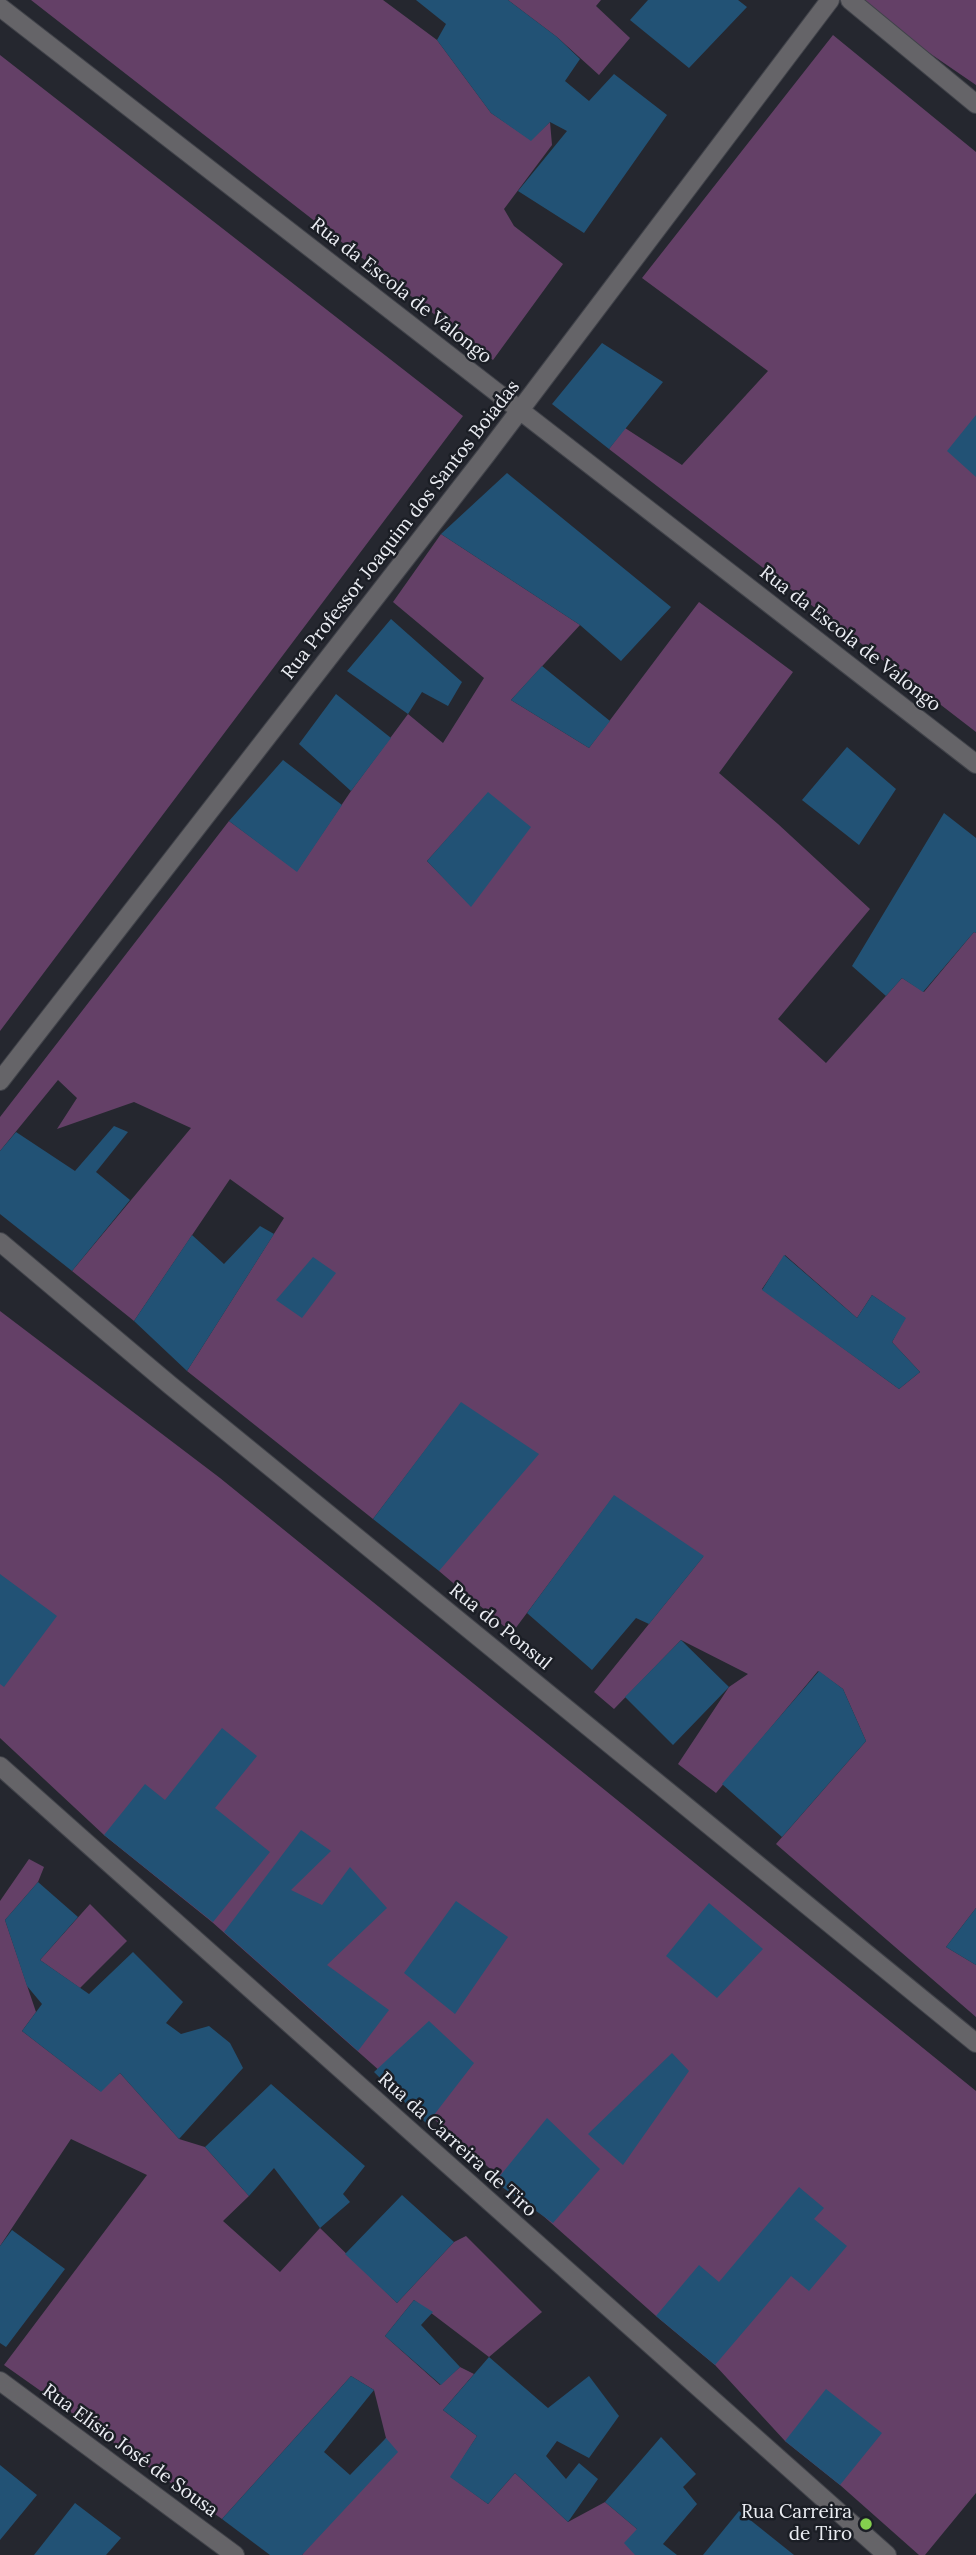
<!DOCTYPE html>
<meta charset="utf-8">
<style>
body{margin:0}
canvas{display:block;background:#25272f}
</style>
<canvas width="976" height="2555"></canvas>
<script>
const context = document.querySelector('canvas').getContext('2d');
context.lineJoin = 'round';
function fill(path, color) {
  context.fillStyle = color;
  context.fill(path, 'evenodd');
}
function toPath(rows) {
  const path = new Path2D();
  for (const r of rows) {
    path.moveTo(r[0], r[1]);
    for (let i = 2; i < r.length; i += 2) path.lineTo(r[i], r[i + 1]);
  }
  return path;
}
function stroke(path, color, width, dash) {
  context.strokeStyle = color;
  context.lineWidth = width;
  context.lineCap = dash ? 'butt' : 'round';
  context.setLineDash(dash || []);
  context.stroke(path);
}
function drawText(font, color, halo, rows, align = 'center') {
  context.font = font + ' Lora,serif';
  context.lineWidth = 5;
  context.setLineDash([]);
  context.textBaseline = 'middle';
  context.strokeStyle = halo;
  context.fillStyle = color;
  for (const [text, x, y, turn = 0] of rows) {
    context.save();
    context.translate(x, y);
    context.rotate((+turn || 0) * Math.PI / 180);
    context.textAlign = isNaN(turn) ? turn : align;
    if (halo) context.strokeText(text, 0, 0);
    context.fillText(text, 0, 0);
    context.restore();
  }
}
fill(toPath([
 [31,0,383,0,437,40,491,113,531,140,550,122,552,145,504,209,514,226,563,264,493,360],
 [508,0,601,0,596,6,630,38,599,75,557,37],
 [852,0,976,0,976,85],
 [833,35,976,152,976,732,609,449,625,428,682,465,768,371,642,278],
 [0,55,463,416,0,1031],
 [441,534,580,625,511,700,589,748,699,602,793,672,719,773,778,824,870,909,778,1019,826,1063,902,978,924,992,974,932,976,933,976,1908,946,1947,976,1965,976,2017,776,1844,866,1741,843,1689,818,1671,716,1793,678,1764,729,1687,748,1674,681,1640,614,1709,594,1692,703,1557,614,1496,512,1633,439,1571,461,1403,373,1519,187,1371,284,1218,230,1179,134,1321,72,1271,191,1128,134,1102,57,1129,77,1098,58,1080,0,1151,0,1117,229,821,297,871,351,791,408,714,443,743,484,678,393,602],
 [488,793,471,906,427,861],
 [785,1255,857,1318,872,1295,905,1318,892,1342,920,1372,899,1389,762,1289],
 [0,1311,220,1478,976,2091,976,2493,925,2555,919,2555,840,2485,785,2441,715,2365,656,2316,212,1922,104,1835,0,1738],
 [29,1859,44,1867,38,1882,5,1920,36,2012,22,2031,100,2091,120,2073,179,2139,205,2147,249,2196,223,2221,280,2272,320,2228,397,2303,454,2242,466,2236,542,2312,489,2357,414,2300,385,2336,440,2385,460,2367,474,2374,443,2410,477,2436,451,2477,488,2504,515,2473,568,2522,605,2502,637,2529,635,2555,302,2555,386,2438,374,2390,351,2376,222,2519,4,2365,147,2175,71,2139,0,2246,0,1901],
 [90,1904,127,1941,80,1988,40,1960]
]), '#644067');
fill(toPath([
 [416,0,508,0,557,37,580,59,565,81,589,101,614,74,667,115,584,233,518,191,567,131,550,122,531,141,491,113,437,40,446,24],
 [648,0,738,0,747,7,689,68,630,20],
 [602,343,663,382,609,449,552,404],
 [976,415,976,477,947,451],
 [507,473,671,607,621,661,580,625,441,534],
 [391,619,462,682,448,706,422,692,408,714,347,671],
 [542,666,610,721,589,748,511,700],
 [336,694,391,738,351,791,299,744],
 [847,747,896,789,859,845,802,800],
 [283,760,342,805,297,872,229,821],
 [488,792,531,827,471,907,427,861],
 [944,813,976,838,976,933,974,932,923,992,902,978,886,996,852,966],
 [114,1126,128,1132,96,1172,130,1200,72,1271,0,1214,0,1151,16,1132,75,1171],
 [260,1226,274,1234,187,1371,134,1321,192,1235,224,1264],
 [784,1255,857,1318,872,1295,906,1318,892,1342,920,1372,899,1389,762,1290],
 [313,1257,336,1273,302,1318,276,1300],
 [461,1402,539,1454,439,1571,373,1519],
 [614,1495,704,1556,649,1624,636,1618,592,1670,527,1613],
 [0,1574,57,1616,4,1687,0,1684],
 [681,1640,729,1687,673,1745,625,1697],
 [819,1671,843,1689,866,1741,782,1837,722,1784],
 [222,1728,257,1756,215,1808,270,1852,213,1922,104,1835,145,1784,165,1800],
 [301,1830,331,1851,291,1890,322,1905,350,1867,387,1908,327,1965,389,2010,358,2051,224,1932],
 [38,1882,78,1917,40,1960,89,1994,133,1952,183,2002,166,2023,181,2034,209,2026,230,2043,243,2068,179,2139,120,2073,101,2092,22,2031,42,2004,27,1986,5,1920],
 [456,1901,508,1937,455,2014,404,1973],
 [709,1903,763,1949,717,1998,666,1956],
 [976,1908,976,1965,946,1947],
 [429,2021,474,2063,427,2124,374,2072],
 [672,2053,689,2071,623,2165,588,2134],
 [271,2084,365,2166,343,2194,350,2202,320,2228,274,2168,249,2196,205,2147],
 [547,2118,600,2169,553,2223,495,2182],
 [799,2187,824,2208,814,2219,847,2246,809,2291,791,2276,715,2365,656,2316,699,2265,719,2282],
 [402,2195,454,2242,397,2303,345,2254],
 [12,2230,65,2269,6,2347,0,2343,0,2246],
 [414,2300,433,2312,421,2325,460,2367,441,2385,385,2336],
 [489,2357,548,2408,589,2376,619,2416,589,2458,557,2441,546,2456,566,2479,579,2463,598,2479,568,2522,515,2473,488,2504,450,2477,477,2436,443,2410],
 [351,2376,374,2390,324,2452,350,2475,386,2438,398,2452,302,2555,270,2555,222,2519],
 [826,2389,882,2433,840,2485,785,2441],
 [661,2437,696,2474,683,2487,697,2504,663,2544,677,2555,635,2555,624,2543,637,2529,605,2502],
 [0,2465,37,2495,0,2540],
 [75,2503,121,2538,106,2555,34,2555],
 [739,2511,794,2555,703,2555]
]), '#225275');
const street = toPath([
 [850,0,976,104],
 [0,7,976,764],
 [0,1081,486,455,830,0],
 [0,1242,170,1385,976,2043],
 [0,1766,887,2555],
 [0,2381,235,2555]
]);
stroke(street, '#41434a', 20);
stroke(street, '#656468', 18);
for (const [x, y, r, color] of [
 [866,2524,7,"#84d04e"]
]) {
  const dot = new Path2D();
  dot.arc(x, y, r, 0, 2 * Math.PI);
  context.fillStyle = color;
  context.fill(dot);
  stroke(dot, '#1b1e25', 2.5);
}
drawText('19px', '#ebedf3', '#1b1e25', [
 ["Rua da Escola de Valongo",401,291,38],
 ["Rua Professor Joaquim dos Santos Boiadas",401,530,-52],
 ["Rua da Escola de Valongo",850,639,38],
 ["Rua do Ponsul",500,1627,39],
 ["Rua da Carreira de Tiro",457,2145,42],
 ["Rua Elísio José de Sousa",130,2451,36]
]);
drawText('19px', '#ebedf3', '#1b1e25', [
 ["Rua Carreira",852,2513],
 ["de Tiro",852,2535]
], 'right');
</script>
